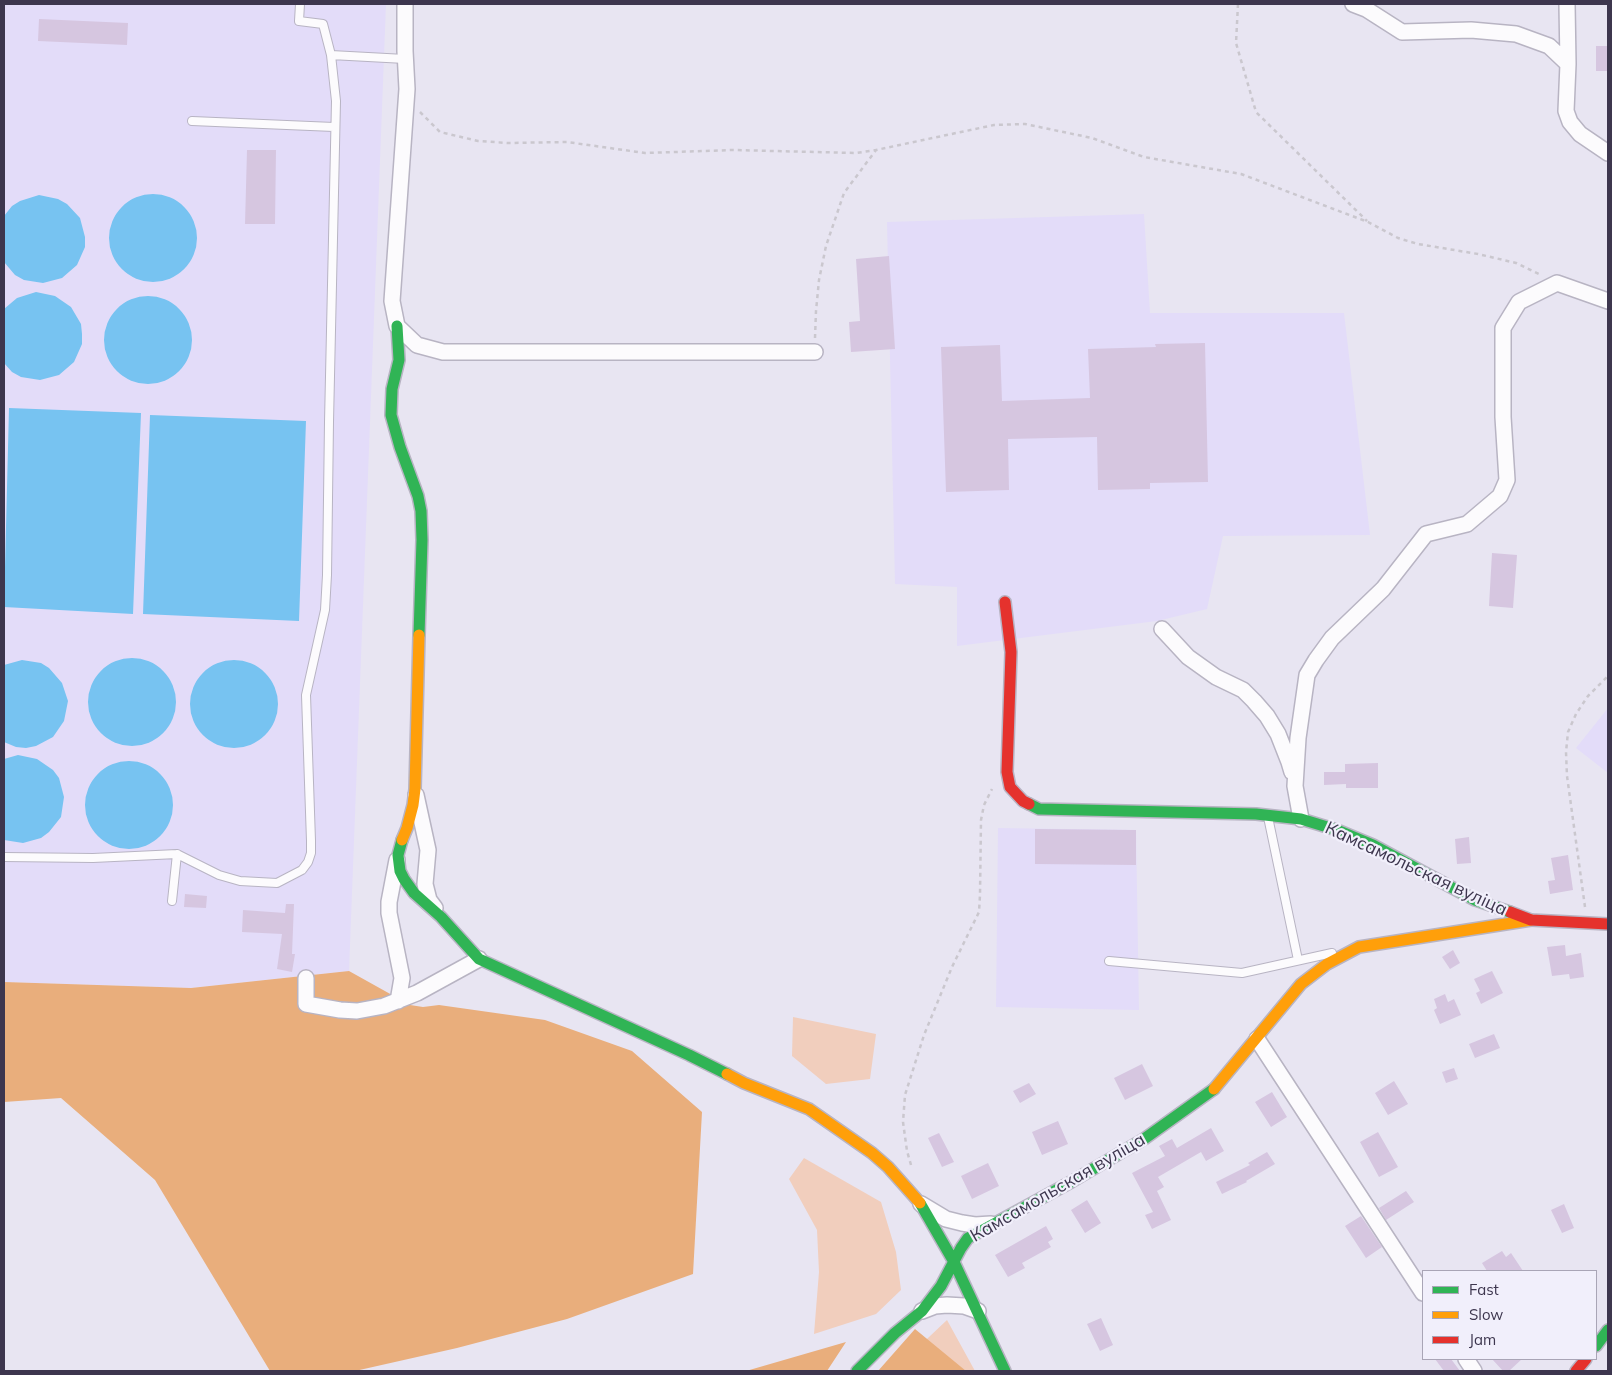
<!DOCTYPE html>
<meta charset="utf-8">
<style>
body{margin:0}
#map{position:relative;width:1612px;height:1375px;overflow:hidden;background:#e8e5f2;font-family:Mulish,sans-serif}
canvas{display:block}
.frame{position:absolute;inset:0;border:5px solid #3d364e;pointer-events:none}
.legend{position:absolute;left:1422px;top:1270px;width:175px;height:90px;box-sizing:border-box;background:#f1effb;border:1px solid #a9a5b6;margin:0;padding:6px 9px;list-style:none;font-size:15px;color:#3d364e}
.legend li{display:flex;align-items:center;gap:10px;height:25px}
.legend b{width:25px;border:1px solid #a9a5b6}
</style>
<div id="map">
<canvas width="1612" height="1375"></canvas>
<div class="frame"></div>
<ul class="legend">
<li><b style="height:6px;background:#30b455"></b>Fast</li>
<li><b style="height:6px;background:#ff9f0a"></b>Slow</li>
<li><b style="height:6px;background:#e5322d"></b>Jam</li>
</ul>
</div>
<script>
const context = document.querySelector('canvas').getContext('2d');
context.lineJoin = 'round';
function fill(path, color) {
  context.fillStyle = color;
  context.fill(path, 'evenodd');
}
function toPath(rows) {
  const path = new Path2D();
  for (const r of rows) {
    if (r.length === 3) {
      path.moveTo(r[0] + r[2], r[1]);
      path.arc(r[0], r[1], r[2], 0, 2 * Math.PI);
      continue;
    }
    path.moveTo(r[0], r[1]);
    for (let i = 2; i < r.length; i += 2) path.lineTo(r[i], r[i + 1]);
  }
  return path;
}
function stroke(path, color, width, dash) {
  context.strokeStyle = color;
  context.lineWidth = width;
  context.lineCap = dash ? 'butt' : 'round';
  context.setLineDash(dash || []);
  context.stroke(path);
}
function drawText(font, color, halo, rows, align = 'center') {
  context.font = font + ' Mulish,sans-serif';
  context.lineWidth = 4.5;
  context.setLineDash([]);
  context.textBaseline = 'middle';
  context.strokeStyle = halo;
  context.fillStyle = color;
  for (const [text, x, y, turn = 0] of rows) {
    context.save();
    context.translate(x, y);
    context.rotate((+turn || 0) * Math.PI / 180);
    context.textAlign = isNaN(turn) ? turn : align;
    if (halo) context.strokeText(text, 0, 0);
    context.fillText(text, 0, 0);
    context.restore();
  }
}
fill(toPath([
 [4,4,386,4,349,971,191,988,4,982],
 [1144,214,1150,313,1344,313,1370,535,1223,536,1207,609,1157,621,957,646,957,587,895,584,887,222],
 [1608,708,1608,773,1576,748],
 [998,828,1136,830,1139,1010,996,1007]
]), '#e3dcf9');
fill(toPath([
 [793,1017,876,1034,870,1079,826,1084,792,1056],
 [804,1158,881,1202,896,1252,901,1290,876,1314,814,1334,819,1272,817,1230,789,1179],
 [947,1320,975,1371,893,1371]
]), '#f1cebd');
fill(toPath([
 [349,971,410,1005,423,1007,439,1005,545,1020,632,1051,702,1112,693,1274,567,1319,457,1348,355,1371,270,1371,155,1180,61,1098,4,1102,4,982,191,988],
 [915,1329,966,1371,878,1371],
 [846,1342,827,1371,746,1371]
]), '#e9ae7c');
fill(toPath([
 [153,238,44],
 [39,195,58,199,67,204,80,218,85,237,85,247,77,265,62,278,43,283,24,280,15,275,4,262,4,216,12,206,20,201],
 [36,292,55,296,71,307,81,324,82,334,82,344,74,362,59,375,40,380,21,377,12,372,4,363,4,309,17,298],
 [148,340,44],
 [9,408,141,413,133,614,4,607],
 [150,415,306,421,299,621,143,614],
 [132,702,44],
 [22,660,41,663,49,668,62,683,68,701,64,721,53,737,36,746,26,748,16,747,4,742,4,665],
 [234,704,44],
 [18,755,37,759,53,770,59,778,64,797,61,817,49,832,41,838,23,843,4,840,4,759],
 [129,805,44]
]), '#77c3f1');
fill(toPath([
 [39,19,128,23,127,45,38,41],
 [1596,46,1608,46,1608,71,1596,71],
 [247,150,276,150,275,224,245,224],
 [889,256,895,349,851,352,849,322,860,321,856,259],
 [1205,343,1208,482,1150,483,1150,489,1098,490,1097,437,1008,439,1009,490,946,492,941,347,1000,345,1002,401,1090,398,1088,349,1156,347,1155,344],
 [1492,553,1517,555,1513,608,1489,606],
 [1378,763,1378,788,1346,788,1346,784,1324,785,1324,772,1345,772,1345,764],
 [1035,829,1136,830,1136,865,1035,864],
 [1469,837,1471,863,1457,864,1455,839],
 [1568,855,1573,890,1550,894,1548,881,1555,880,1551,858],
 [185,894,207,896,206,908,184,907],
 [286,904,294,904,292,954,295,954,292,972,277,969,282,934,242,932,243,910,285,913],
 [1565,945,1566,956,1581,953,1584,977,1570,979,1569,974,1552,976,1547,947],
 [1453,950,1460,963,1450,969,1442,957],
 [1492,971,1503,993,1481,1004,1476,993,1480,991,1474,979],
 [1445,994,1448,1002,1454,999,1461,1015,1440,1024,1434,1010,1437,1008,1434,999],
 [1494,1034,1500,1048,1475,1058,1469,1044],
 [1142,1064,1153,1086,1125,1100,1114,1078],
 [1454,1068,1458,1079,1446,1083,1442,1072],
 [1394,1081,1408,1104,1388,1115,1375,1093],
 [1029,1083,1036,1094,1020,1103,1013,1091],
 [1272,1092,1287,1117,1271,1127,1255,1102],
 [1058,1121,1068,1144,1042,1155,1032,1132],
 [1211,1128,1224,1151,1206,1161,1201,1152,1158,1177,1164,1187,1157,1191,1171,1220,1152,1229,1145,1215,1153,1212,1132,1173,1165,1156,1159,1146,1172,1139,1177,1148],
 [1378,1132,1398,1167,1379,1177,1360,1142],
 [939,1133,954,1162,942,1167,928,1138],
 [1267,1152,1275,1164,1246,1181,1247,1182,1222,1194,1216,1182,1250,1165,1248,1163],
 [988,1163,999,1186,972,1199,961,1176],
 [1406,1191,1414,1202,1386,1220,1379,1208],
 [1087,1200,1101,1223,1085,1233,1071,1210],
 [1564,1204,1574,1228,1562,1233,1551,1210],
 [1361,1216,1382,1247,1366,1258,1345,1226],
 [1046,1226,1053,1239,1048,1242,1051,1247,1022,1263,1025,1268,1008,1277,995,1255],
 [1502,1251,1506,1257,1511,1253,1523,1271,1487,1271,1482,1263],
 [1101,1318,1113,1345,1100,1351,1087,1324],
 [1435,1359,1451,1359,1460,1371,1444,1371],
 [1492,1359,1522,1359,1509,1371,1503,1371]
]), '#d6c6e0');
const lane = toPath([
 [331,55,405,59],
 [192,121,334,127],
 [1268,817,1298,960],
 [4,857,93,858,177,854,219,875,240,881,277,883,302,870,308,862,311,853,311,841,306,695,325,610,327,575,329,422,336,101,331,55,323,24,299,21,300,4],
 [172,901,177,854],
 [1109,961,1242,973,1332,953]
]);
const street = toPath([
 [405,4,405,51,407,89,392,301,397,326,417,345,443,352,815,352],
 [1353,4,1366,9,1402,32,1471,30,1516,34,1549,46,1568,64],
 [1567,4,1568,64,1566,111,1570,122,1580,134,1608,153],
 [1162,629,1188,657,1216,677,1243,690,1254,701,1267,716,1278,734,1289,762,1292,772],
 [416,795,428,850,425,884,429,900,435,908],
 [1301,819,1295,786,1298,738,1307,675,1316,660,1332,638,1383,589,1426,534,1467,524,1500,496,1507,480,1503,417,1503,328,1519,302,1557,283,1608,301],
 [397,860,389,902,389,913,402,978,398,1001],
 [306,978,306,1004,340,1010,357,1011,384,1006,417,993,479,959],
 [1257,1039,1423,1293],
 [921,1204,946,1219,962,1223,975,1225,991,1224],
 [922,1311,935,1306,947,1305,964,1306,978,1311],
 [1466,1359,1474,1371]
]);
const fast = toPath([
 [397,326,399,360,392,389,391,415,400,447,418,496,421,511,422,540,419,635],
 [1029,804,1039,809,1256,814,1301,819,1337,830,1373,845,1475,900,1510,912],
 [402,840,398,855,400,871,404,879,414,893,441,917,479,959,689,1055,727,1074],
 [920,1203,954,1262,1005,1371],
 [1596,1346,1608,1330],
 [857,1371,895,1333,922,1311,941,1286,961,1248,968,1238,1071,1182,1144,1139,1214,1089]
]);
const slow = toPath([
 [402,840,407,828,413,805,415,789,419,635],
 [727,1074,744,1083,809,1109,872,1153,888,1167,920,1203],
 [1214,1089,1301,984,1327,964,1359,947,1531,920]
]);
const jam = toPath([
 [1005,602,1011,652,1007,772,1010,787,1023,801,1029,804],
 [1510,912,1531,920,1608,924],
 [1576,1371,1586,1359]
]);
stroke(lane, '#b8b4c3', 10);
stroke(street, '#b8b4c3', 18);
stroke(fast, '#b8b4c3', 14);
stroke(slow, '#b8b4c3', 14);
stroke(jam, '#b8b4c3', 14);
stroke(toPath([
 [1238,4,1236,43,1256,112,1367,221],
 [420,112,440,132,478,141,508,143,567,142,645,153,733,150,856,153,876,150],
 [815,338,816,311,819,280,826,246,844,193,876,150,994,125,1025,124,1092,138,1144,157,1241,174,1368,222,1398,238,1418,244,1478,254,1516,263,1541,275],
 [1585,907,1567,776,1566,752,1568,732,1576,714,1588,696,1608,676],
 [911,1165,907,1151,903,1122,905,1095,924,1035,952,967,979,912,980,895,981,820,984,805,992,789]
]), '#cac7ce', 2.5, [4, 4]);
stroke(lane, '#fcfbfd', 8);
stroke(street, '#fcfbfd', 15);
stroke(fast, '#30b455', 11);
stroke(slow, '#ff9f0a', 11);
stroke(jam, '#e5322d', 11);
drawText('18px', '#3d364e', '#f1effb', [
 ["Камсамольская вуліца",1416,869,25],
 ["Камсамольская вуліца",1058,1188,-30]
]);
</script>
